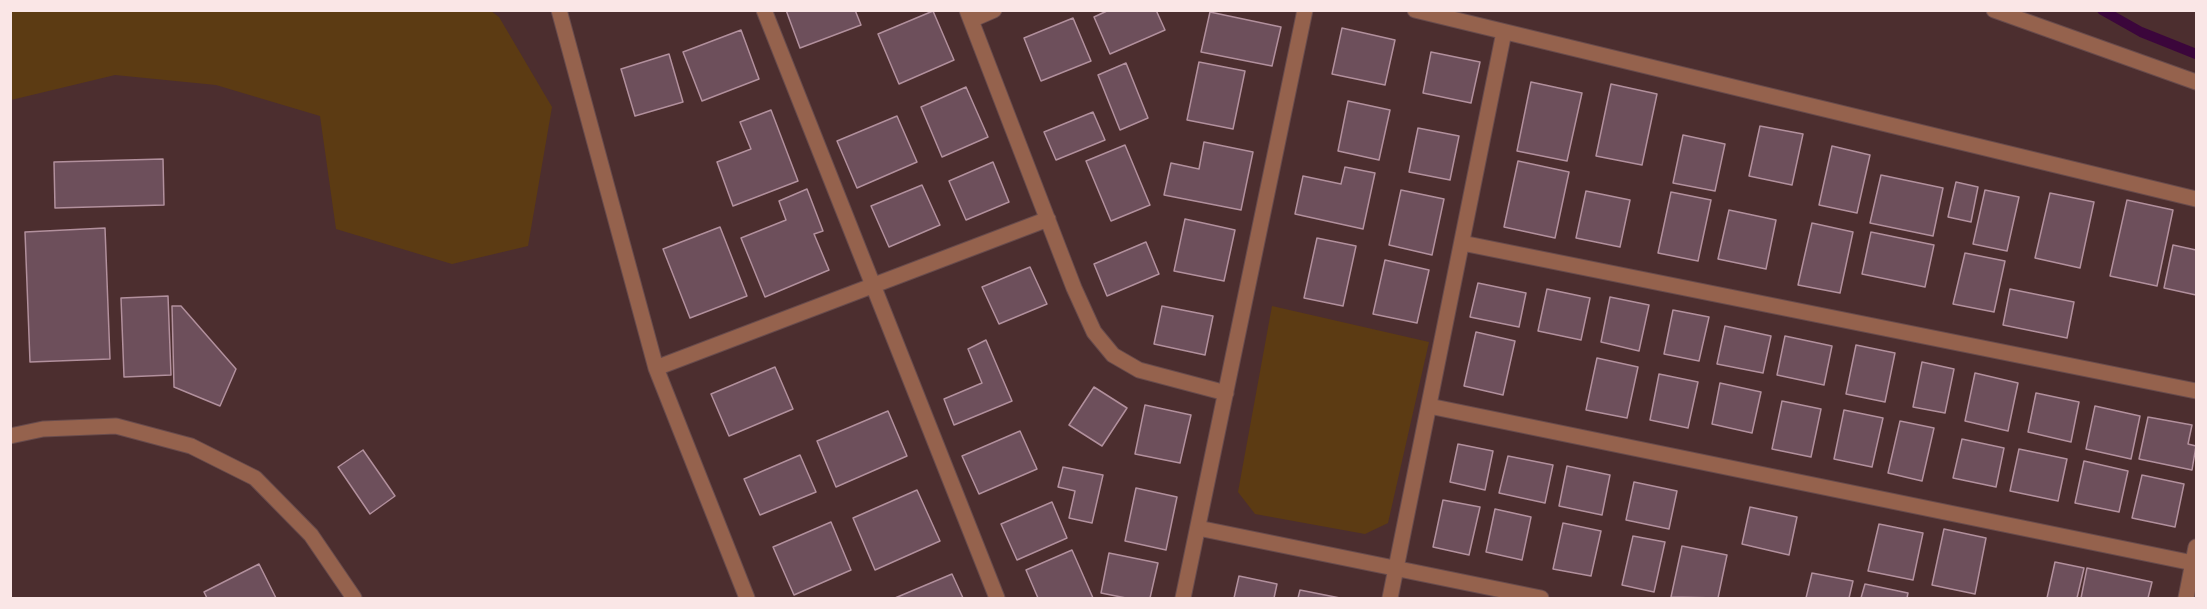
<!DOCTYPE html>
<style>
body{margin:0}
#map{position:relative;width:2207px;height:609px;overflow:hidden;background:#4c2e2f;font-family:"Zilla Slab",serif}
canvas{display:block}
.frame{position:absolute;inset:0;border:12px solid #fae6e6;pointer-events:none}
</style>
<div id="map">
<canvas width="2207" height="609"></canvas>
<div class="frame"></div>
</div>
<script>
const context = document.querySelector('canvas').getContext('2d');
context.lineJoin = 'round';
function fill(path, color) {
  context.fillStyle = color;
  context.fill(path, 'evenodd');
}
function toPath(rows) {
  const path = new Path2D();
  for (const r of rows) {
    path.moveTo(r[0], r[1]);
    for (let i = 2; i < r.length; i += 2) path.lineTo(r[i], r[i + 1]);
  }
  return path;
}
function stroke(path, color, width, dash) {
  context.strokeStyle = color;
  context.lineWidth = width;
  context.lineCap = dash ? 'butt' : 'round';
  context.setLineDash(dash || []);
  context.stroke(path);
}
fill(toPath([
 [10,11,491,11,499,17,552,107,528,246,452,264,336,229,320,116,216,85,115,75,11,100],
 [1272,306,1429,342,1388,523,1365,534,1255,514,1238,492]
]), '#5c3b13');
stroke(toPath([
 [2102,10,2141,32,2196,54]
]), '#3b063b', 10);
const building = toPath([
 [786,10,855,10,861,25,800,48,786,10],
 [1109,10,1156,10,1165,30,1110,54,1094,17,1109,10],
 [933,11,954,60,899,84,878,34,933,11],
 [1210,12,1281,27,1272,66,1201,52,1210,12],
 [1073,18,1091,61,1041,81,1024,38,1073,18],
 [1342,28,1395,40,1385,85,1332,74,1342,28],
 [741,30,759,79,702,101,683,52,741,30],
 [1431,52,1480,62,1471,103,1423,93,1431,52],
 [669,54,683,102,635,116,621,69,669,54],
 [1199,62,1245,71,1233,129,1187,120,1199,62],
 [1126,63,1148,118,1120,130,1098,75,1126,63],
 [1531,82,1582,93,1567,161,1517,151,1531,82],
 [1611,84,1657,94,1642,165,1596,156,1611,84],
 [966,87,988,137,942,157,921,107,966,87],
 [1348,101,1390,110,1379,160,1338,151,1348,101],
 [771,110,798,181,733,206,717,162,751,149,740,122,771,110],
 [1093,112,1105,140,1056,160,1044,132,1093,112],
 [897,116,917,162,857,188,837,141,897,116],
 [1760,126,1803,134,1792,185,1749,176,1760,126],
 [1418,128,1459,136,1450,180,1409,172,1418,128],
 [1683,135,1725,144,1715,191,1673,183,1683,135],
 [1204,142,1253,152,1241,210,1164,195,1171,163,1199,169,1204,142],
 [1125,145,1150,205,1111,221,1086,161,1125,145],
 [1832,146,1870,155,1857,213,1819,205,1832,146],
 [163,159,164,205,55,208,54,162,163,159],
 [1518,161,1569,172,1555,238,1504,227,1518,161],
 [993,162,1009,202,966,220,949,181,993,162],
 [1345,167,1375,173,1363,229,1295,214,1303,176,1341,184,1345,167],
 [1881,175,1943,188,1933,236,1870,223,1881,175],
 [1956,182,1978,187,1971,222,1948,217,1956,182],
 [922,185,940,225,889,247,871,206,922,185],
 [807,189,823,231,814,234,829,270,765,297,741,238,786,220,779,201,807,189],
 [1401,190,1444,199,1432,255,1389,245,1401,190],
 [1985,190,2019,197,2007,251,1973,244,1985,190],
 [1586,191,1630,200,1620,247,1576,238,1586,191],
 [1671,192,1711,200,1698,261,1658,253,1671,192],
 [2050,193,2094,202,2080,268,2035,258,2050,193],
 [2127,200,2173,210,2157,286,2110,276,2127,200],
 [1729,210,1776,220,1766,269,1718,259,1729,210],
 [1185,219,1235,230,1224,281,1174,271,1185,219],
 [1812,223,1853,232,1840,293,1798,285,1812,223],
 [720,227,747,296,690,318,663,249,720,227],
 [105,228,110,359,30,362,25,232,105,228],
 [1871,232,1934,245,1925,287,1862,274,1871,232],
 [1317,238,1356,246,1343,306,1304,298,1317,238],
 [1146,242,1159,274,1107,296,1094,264,1146,242],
 [2173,245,2196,250,2196,295,2164,288,2173,245],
 [1965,253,2005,261,1994,312,1953,304,1965,253],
 [1385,260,1429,270,1417,323,1373,314,1385,260],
 [1030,267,1047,304,999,324,982,287,1030,267],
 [1478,283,1526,293,1519,327,1470,317,1478,283],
 [1547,289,1590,298,1581,340,1538,331,1547,289],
 [2010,289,2074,302,2067,338,2003,325,2010,289],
 [168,296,171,375,124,377,121,298,168,296],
 [1610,297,1649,305,1639,351,1601,342,1610,297],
 [172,306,181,306,236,369,220,406,174,387,172,306],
 [1162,306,1213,316,1205,355,1154,344,1162,306],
 [1673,310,1709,317,1699,361,1664,354,1673,310],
 [1725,326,1771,336,1763,373,1717,364,1725,326],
 [1476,332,1515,341,1503,395,1464,386,1476,332],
 [1785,336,1832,346,1824,385,1777,375,1785,336],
 [986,340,1012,401,954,425,944,399,982,383,968,349,986,340],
 [1856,345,1895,353,1885,402,1846,394,1856,345],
 [1597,358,1638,367,1627,418,1586,410,1597,358],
 [1922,362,1954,369,1945,413,1913,407,1922,362],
 [775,367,793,409,729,436,711,394,775,367],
 [1975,373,2018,383,2008,431,1965,421,1975,373],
 [1659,374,1698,382,1688,428,1650,420,1659,374],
 [1720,383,1761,392,1752,433,1712,424,1720,383],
 [1094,387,1127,408,1102,446,1069,425,1094,387],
 [2036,393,2079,402,2071,442,2028,432,2036,393],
 [1782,401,1821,409,1811,457,1772,449,1782,401],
 [1145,405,1191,415,1180,463,1135,454,1145,405],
 [2095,406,2140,416,2131,459,2086,449,2095,406],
 [1844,410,1883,418,1872,467,1834,459,1844,410],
 [888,411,907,456,836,487,817,441,888,411],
 [2148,417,2192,425,2188,444,2196,446,2192,470,2139,459,2148,417],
 [1900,421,1934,428,1922,481,1888,473,1900,421],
 [1020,431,1037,469,979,494,962,456,1020,431],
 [1962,439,2004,448,1996,487,1953,478,1962,439],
 [1458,444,1493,451,1485,490,1450,482,1458,444],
 [2019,449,2067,459,2058,501,2010,491,2019,449],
 [363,450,395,496,370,514,338,467,363,450],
 [800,455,816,492,760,515,744,479,800,455],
 [1508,456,1553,465,1545,503,1499,493,1508,456],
 [2084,461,2128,471,2119,512,2075,503,2084,461],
 [1567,466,1610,475,1602,515,1559,506,1567,466],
 [1063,467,1103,475,1092,523,1069,518,1075,491,1058,487,1063,467],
 [2142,475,2184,484,2175,527,2132,518,2142,475],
 [1634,482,1677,491,1669,529,1626,520,1634,482],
 [1136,488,1177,497,1166,550,1125,541,1136,488],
 [917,490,940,541,875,570,853,518,917,490],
 [1443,500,1480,507,1469,555,1433,547,1443,500],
 [1052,502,1067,538,1017,560,1001,524,1052,502],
 [1750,507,1797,517,1789,555,1742,544,1750,507],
 [1495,509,1531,517,1522,560,1486,552,1495,509],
 [831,522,851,570,794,595,773,547,831,522],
 [1563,523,1601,531,1591,576,1553,569,1563,523],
 [1879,524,1923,533,1913,580,1868,571,1879,524],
 [1944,529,1986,538,1975,594,1932,585,1944,529],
 [1633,536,1665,542,1654,592,1622,585,1633,536],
 [1682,546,1727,555,1718,598,1671,597,1682,546],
 [1072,550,1093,598,1038,598,1026,570,1072,550],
 [1109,553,1158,563,1150,598,1126,598,1101,593,1109,553],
 [2055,562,2084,568,2077,598,2047,598,2055,562],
 [259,564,276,598,207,598,204,592,259,564],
 [2087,568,2152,582,2148,598,2081,598,2087,568],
 [1812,573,1853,581,1849,598,1806,598,1812,573],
 [952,574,963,598,895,598,952,574],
 [1239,576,1277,584,1274,598,1234,598,1239,576],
 [1865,584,1908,593,1907,598,1861,598,1865,584],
 [1300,590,1340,598,1298,598,1300,590]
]);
fill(building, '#6d4f5b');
stroke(building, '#b2909d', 1.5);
const minor = toPath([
 [559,10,656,368,747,598],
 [764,10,997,598],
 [967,10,1074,288,1094,332,1113,355,1139,370,1226,393],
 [1415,10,2196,199],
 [1994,10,2196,82],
 [971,20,994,10],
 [1462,243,2196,391],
 [656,368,1048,219],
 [1429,406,2193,563],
 [10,436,43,429,116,426,191,446,255,478,311,535,354,598],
 [1198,528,1541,598],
 [1183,598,1305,10],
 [1390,598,1504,32],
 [2186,598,2196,547]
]);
stroke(minor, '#684b4c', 17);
stroke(minor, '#95624d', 15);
</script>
